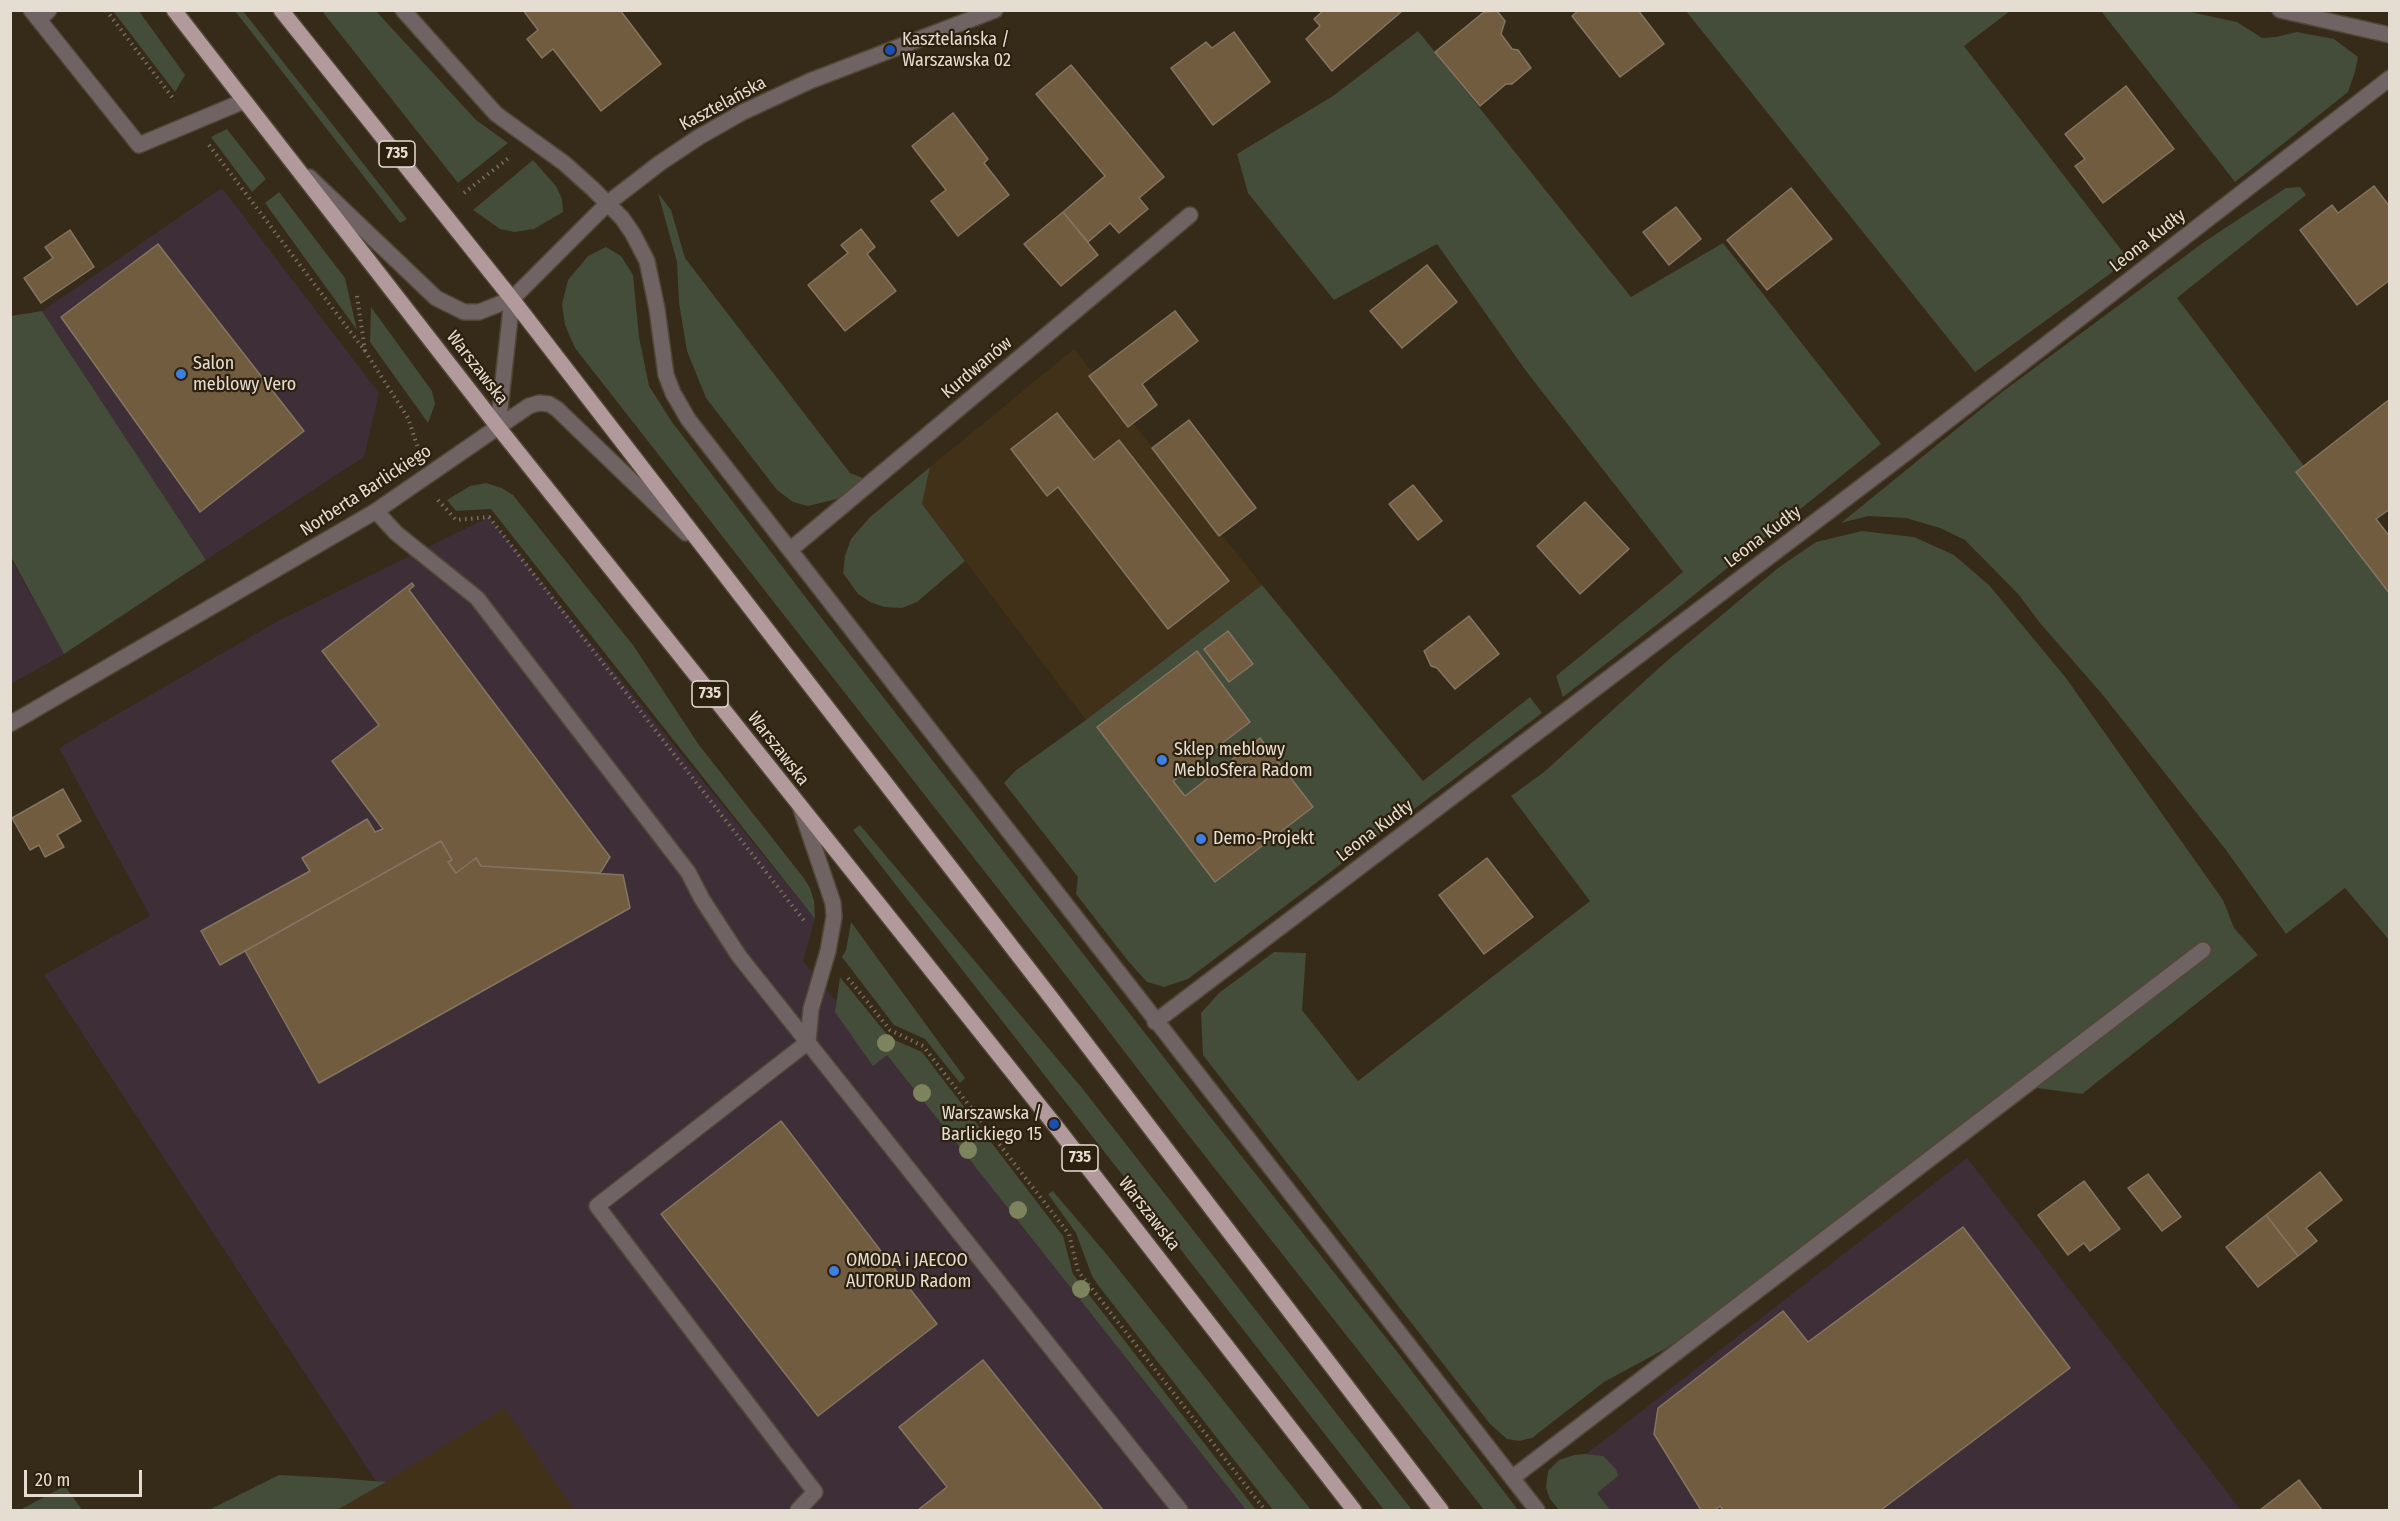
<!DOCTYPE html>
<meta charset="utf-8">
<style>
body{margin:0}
#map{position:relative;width:2400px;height:1521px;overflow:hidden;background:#362a18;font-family:"Fira Sans Condensed",sans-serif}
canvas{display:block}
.frame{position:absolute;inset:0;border:12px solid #e6ddd2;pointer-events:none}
.scale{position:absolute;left:24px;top:1470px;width:118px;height:27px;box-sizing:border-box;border:3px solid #e6ddd2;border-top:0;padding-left:8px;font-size:18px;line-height:21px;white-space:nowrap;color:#e6ddd2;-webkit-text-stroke:4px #2c200e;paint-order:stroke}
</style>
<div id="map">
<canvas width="2400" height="1521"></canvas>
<div class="frame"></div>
<div class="scale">20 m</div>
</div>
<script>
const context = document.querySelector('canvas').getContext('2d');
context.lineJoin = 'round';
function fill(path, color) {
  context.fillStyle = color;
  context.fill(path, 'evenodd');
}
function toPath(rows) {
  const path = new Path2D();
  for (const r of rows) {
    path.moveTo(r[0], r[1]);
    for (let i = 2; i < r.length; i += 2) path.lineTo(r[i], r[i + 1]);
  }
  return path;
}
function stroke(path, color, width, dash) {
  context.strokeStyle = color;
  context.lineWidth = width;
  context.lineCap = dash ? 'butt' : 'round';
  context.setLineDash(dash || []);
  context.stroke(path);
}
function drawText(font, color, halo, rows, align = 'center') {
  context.font = font + ' "Fira Sans Condensed",sans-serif';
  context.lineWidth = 4.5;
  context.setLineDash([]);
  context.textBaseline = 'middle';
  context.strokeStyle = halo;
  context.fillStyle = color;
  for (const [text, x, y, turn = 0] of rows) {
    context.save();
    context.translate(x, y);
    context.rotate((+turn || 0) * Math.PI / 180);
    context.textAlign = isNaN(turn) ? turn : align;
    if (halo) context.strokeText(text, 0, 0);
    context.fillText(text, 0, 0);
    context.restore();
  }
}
fill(toPath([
 [222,188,379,393,364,457,206,560,42,311],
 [489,517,815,919,803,961,835,1000,887,1055,1246,1510,574,1510,505,1409,379,1486,44,975,150,916,59,748,278,621],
 [10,557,64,654,11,684,10,684],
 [1967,1158,2241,1510,1599,1510,1567,1469]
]), '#3e2e38');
fill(toPath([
 [1074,349,1262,585,1086,720,922,504,930,467],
 [505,1408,574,1510,337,1510,379,1486]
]), '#423119');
fill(toPath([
 [113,11,139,11,185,75,175,92],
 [235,11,243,11,407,219,400,223],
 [322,11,376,11,476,120,508,143,458,183],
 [1686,11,2010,11,1964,46,2129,260,1975,372],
 [2101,11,2186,11,2237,22,2262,38,2276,37,2297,32,2334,39,2358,57,2355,72,2348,92,2235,182],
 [1418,31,1631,297,1723,243,1881,444,1668,616,1563,697,1556,676,1683,572,1526,371,1437,244,1334,300,1248,193,1237,154,1333,96],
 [227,129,266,179,252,192,211,137],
 [533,160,556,186,562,199,563,212,534,229,514,232,500,229,473,210],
 [2300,187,2306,195,2177,298,2389,578,2389,940,2345,888,2286,934,2226,850,2102,694,2040,623,2019,595,1965,540,1940,528,1906,518,1868,516,1841,523,2002,392,2204,242,2286,188],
 [279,192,345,278,357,330,265,203],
 [658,193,671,210,685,258,850,473,863,478,849,494,833,500,808,506,793,502,777,490,706,398,687,351,679,303,677,262],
 [606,247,621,256,633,275,639,337,649,386,672,422,813,607,1208,1114,1395,1349,1518,1510,1484,1510,1186,1132,1071,982,575,348,565,325,562,304,568,280,588,256],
 [371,307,432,391,435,404,428,423,370,342],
 [42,311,206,560,64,654,11,557,11,316],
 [930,467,922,504,965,561,917,602,902,608,884,607,870,602,858,594,843,573,845,556,851,539,870,517],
 [486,483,502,488,513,495,633,645,699,745,803,877,810,888,814,901,815,919,491,509,456,511,447,500,470,486],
 [1862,531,1914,537,1954,555,1989,585,2066,678,2223,900,2234,928,2258,955,2082,1094,2037,1088,1976,1124,1785,1267,1665,1349,1604,1382,1532,1438,1519,1441,1507,1439,1490,1424,1203,1055,1201,1013,1219,993,1274,952,1306,953,1302,1010,1358,1081,1590,901,1511,796,1544,772,1668,660,1778,568,1816,542],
 [1262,585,1423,781,1530,697,1542,713,1188,979,1164,987,1147,982,1128,961,1076,894,1078,877,1004,783,1015,771,1086,720],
 [860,825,1082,1088,1412,1510,1384,1510,853,830],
 [851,922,965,1078,960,1083,925,1039,894,1025,842,957,846,950],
 [840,977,890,1038,922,1052,1063,1236,1073,1274,1256,1510,1246,1510,887,1055,873,1066,835,1012],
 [1053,1191,1108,1256,1311,1510,1273,1510,1098,1285,1092,1276,1076,1233,1048,1194],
 [1585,1454,1603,1456,1616,1469,1618,1476,1597,1493,1610,1510,1559,1510,1550,1499,1546,1488,1548,1471,1559,1460,1574,1455],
 [279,1475,335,1478,386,1482,337,1510,209,1510],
 [65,1486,82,1510,20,1510]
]), '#444c3a');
const building = toPath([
 [523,10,620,10,661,64,601,111,553,49,542,58,527,39,538,30,523,10],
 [1324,10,1399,10,1401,12,1332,71,1306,39,1320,26,1314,19,1324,10],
 [1579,10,1638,10,1664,44,1620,77,1572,16,1579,10],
 [1497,11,1505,21,1501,34,1512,49,1518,50,1531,68,1512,84,1506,84,1480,106,1435,52,1484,12,1497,11],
 [1234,32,1270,82,1213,125,1171,68,1206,42,1212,48,1234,32],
 [1071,65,1164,177,1139,198,1148,209,1119,233,1110,223,1088,242,1063,212,1105,176,1036,94,1071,65],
 [2126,86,2174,149,2103,203,2075,166,2085,159,2065,134,2126,86],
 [953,113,988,159,984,163,1009,195,958,236,931,201,946,190,912,146,953,113],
 [2374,186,2390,207,2390,280,2357,305,2300,230,2332,205,2338,213,2374,186],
 [1791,188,1832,239,1767,290,1727,240,1791,188],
 [1676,207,1701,239,1669,265,1643,232,1676,207],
 [1063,212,1098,255,1061,286,1024,244,1063,212],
 [861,229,875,247,867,254,896,291,845,331,808,285,848,253,841,245,861,229],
 [70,230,94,267,41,303,24,278,53,258,45,247,70,230],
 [158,244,304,431,200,512,61,317,158,244],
 [1427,265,1457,302,1402,348,1370,311,1427,265],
 [1175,311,1198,341,1142,384,1157,405,1128,427,1089,376,1175,311],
 [2390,399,2390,509,2376,519,2390,537,2390,594,2296,472,2390,399],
 [1057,413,1094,460,1119,440,1229,581,1168,629,1058,487,1047,496,1011,449,1057,413],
 [1189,420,1256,508,1219,536,1152,448,1189,420],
 [1413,485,1442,521,1418,540,1389,504,1413,485],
 [1585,502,1629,549,1580,594,1537,546,1585,502],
 [412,583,414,586,409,590,610,857,600,873,481,866,476,858,456,873,448,862,452,860,441,841,220,965,201,931,310,871,302,858,367,819,375,832,383,829,332,761,379,725,322,651,412,583],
 [1469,616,1499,654,1455,689,1437,668,1431,666,1424,651,1469,616],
 [1228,631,1253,664,1229,682,1204,649,1228,631],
 [1197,651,1250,722,1173,781,1185,796,1260,738,1313,807,1215,882,1097,727,1197,651],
 [63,789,81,821,57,835,64,847,45,857,39,845,30,850,12,818,63,789],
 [441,841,452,860,448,862,456,873,476,858,481,866,623,875,630,908,319,1083,245,951,441,841],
 [1487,858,1533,917,1484,954,1439,895,1487,858],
 [781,1121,937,1324,818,1416,661,1214,781,1121],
 [2320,1172,2342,1200,2306,1228,2317,1241,2298,1256,2266,1215,2320,1172],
 [2148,1174,2181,1217,2162,1231,2128,1188,2148,1174],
 [2084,1181,2120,1229,2090,1251,2084,1243,2068,1255,2038,1215,2084,1181],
 [2266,1215,2298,1256,2258,1287,2226,1247,2266,1215],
 [1963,1227,2070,1368,1881,1510,1723,1510,1720,1506,1715,1510,1701,1510,1654,1434,1658,1408,1783,1311,1808,1342,1963,1227],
 [983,1360,1103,1510,918,1510,947,1487,899,1427,983,1360],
 [2299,1480,2322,1510,2260,1510,2299,1480]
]);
fill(building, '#715c40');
stroke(building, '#847561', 1.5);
const minor = toPath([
 [31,10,39,20,49,10],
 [403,10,496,114,564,163,593,189,622,218,633,234,647,261,657,309,666,375,673,393,688,419,1537,1510],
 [2280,10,2390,35],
 [39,20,139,145,244,101],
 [309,177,436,298,464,312,479,312,512,299,608,203,660,163,699,137,743,112,810,81,995,10],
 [498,427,512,299],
 [376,511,396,533,477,598,688,872,702,899,739,956,1180,1510],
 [790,550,1190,215],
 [10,724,376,511,498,427,529,406,539,403,549,404,557,409,686,533],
 [1155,1022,1902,456,2390,78],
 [1512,1478,2203,950],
 [798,1510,815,1492,597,1206,808,1042,811,1009,828,951,834,917,833,903,801,809]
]);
const major = toPath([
 [174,10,498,427,1054,1124,1354,1510],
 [281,10,512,299,1052,999,1441,1510]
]);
stroke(minor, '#524736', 18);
stroke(major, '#524736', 18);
stroke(toPath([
 [106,10,175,101],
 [209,145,365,351,408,418,418,448],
 [464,193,510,157],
 [357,296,365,351],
 [438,500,456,520,489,517,805,922],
 [848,978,890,1030,923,1046,1069,1234,1078,1271,1265,1510]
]), '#7a6f5f', 4, [1.5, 4.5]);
stroke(minor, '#6f6364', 15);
stroke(major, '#b2999c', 15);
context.fillStyle = '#7d845d';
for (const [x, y] of [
 [886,1043],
 [922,1093],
 [968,1150],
 [1018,1210],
 [1081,1289]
]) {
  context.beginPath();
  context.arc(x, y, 9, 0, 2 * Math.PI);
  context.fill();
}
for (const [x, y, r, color] of [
 [890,50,6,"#1a4fb4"],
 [181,374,6,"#3f7fe0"],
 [1162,760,6,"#3f7fe0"],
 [1201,839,6,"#3f7fe0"],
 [1054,1124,6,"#1a4fb4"],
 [834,1271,6,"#3f7fe0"]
]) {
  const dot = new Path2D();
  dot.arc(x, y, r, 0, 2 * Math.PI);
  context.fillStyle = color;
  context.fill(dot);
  stroke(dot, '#2c200e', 2);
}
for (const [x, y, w] of [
 [397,154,36],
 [710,694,36],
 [1080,1158,36]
]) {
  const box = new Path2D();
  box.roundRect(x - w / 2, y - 13, w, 26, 4.5);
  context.fillStyle = '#2c200e';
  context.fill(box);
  stroke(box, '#e6ddd2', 1.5);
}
drawText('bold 16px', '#e6ddd2', null, [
 ["735",397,154],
 ["735",710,694],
 ["735",1080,1158]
]);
drawText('18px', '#e6ddd2', '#2c200e', [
 ["Kasztelańska /",902,40],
 ["Warszawska 02",902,61],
 ["Salon",193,364],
 ["meblowy Vero",193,385],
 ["Sklep meblowy",1174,750],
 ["MebloSfera Radom",1174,771],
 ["Demo-Projekt",1213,839],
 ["Warszawska /",1042,1114,"right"],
 ["Barlickiego 15",1042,1135,"right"],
 ["OMODA i JAECOO",846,1261],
 ["AUTORUD Radom",846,1282]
], 'left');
drawText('18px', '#e6ddd2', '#2c200e', [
 ["Kasztelańska",723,104,-28],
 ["Leona Kudły",2148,241,-38],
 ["Warszawska",477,368,52],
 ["Kurdwanów",977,368,-40],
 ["Norberta Barlickiego",366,491,-33],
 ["Leona Kudły",1763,537,-37],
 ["Warszawska",778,749,52],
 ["Leona Kudły",1375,831,-37],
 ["Warszawska",1149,1214,52]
]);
</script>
